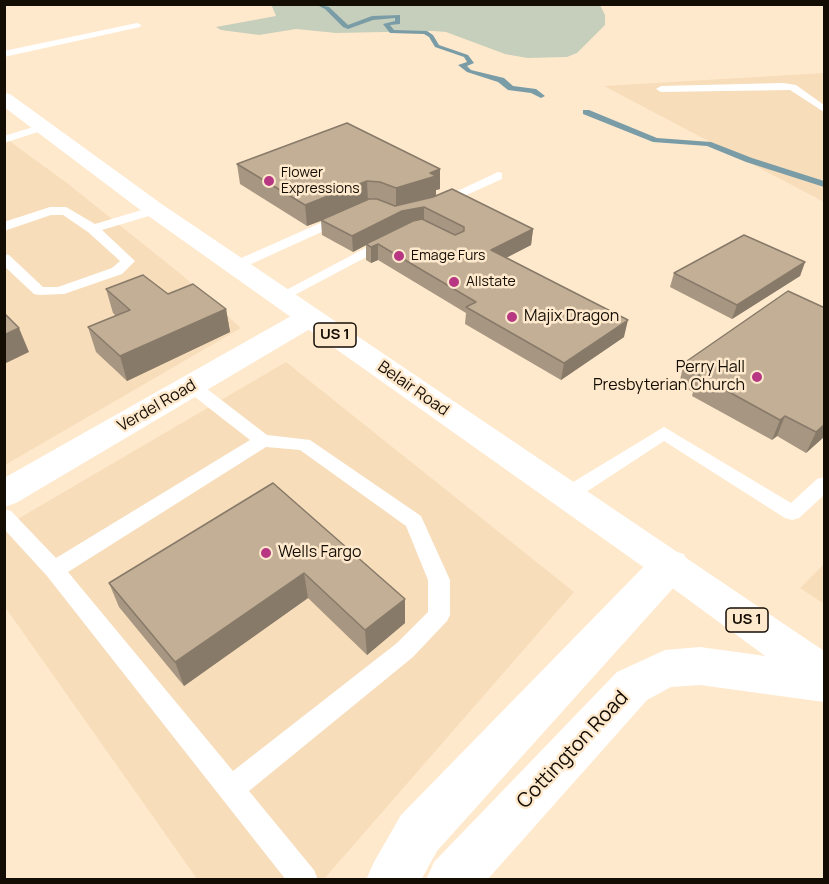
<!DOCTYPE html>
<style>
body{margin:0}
#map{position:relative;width:829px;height:884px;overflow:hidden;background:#ffe9cd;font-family:Manrope,sans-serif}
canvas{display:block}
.frame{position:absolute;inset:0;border:6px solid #140d04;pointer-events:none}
</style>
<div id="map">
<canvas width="829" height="884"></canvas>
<div class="frame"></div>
</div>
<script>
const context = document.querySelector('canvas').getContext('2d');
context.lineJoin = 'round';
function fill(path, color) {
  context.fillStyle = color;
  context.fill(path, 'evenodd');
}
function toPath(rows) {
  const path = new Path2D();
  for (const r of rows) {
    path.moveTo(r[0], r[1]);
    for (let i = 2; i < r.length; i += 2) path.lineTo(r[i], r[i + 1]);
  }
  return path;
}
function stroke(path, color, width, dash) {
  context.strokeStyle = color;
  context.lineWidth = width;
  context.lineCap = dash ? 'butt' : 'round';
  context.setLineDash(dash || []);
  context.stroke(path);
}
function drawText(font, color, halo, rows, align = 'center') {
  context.font = font + ' Manrope,sans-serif';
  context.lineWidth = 5;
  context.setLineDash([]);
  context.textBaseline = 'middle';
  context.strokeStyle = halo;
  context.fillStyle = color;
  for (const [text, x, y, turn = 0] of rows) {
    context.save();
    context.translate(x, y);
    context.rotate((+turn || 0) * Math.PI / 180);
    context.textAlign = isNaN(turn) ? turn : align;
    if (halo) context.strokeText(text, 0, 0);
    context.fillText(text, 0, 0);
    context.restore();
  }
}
fill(toPath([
 [824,73,824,202,604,86],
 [4,137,67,183,182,275,241,328,5,465],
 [286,362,574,592,324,879,197,879,5,607,4,527],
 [824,564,824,604,800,588]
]), '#f7ddba');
fill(toPath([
 [271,4,600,5,605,15,605,25,577,53,567,57,527,58,505,54,446,32,433,31,336,33,296,29,259,35,221,30,216,27,276,16]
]), '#c6cfbb');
fill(toPath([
 [315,4,329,7,348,25,372,16,400,15,400,24,390,25,394,30,427,31,433,35,439,45,468,55,474,63,467,66,471,70,504,78,513,86,536,89,545,96,541,98,531,93,508,90,498,82,467,72,458,65,467,62,464,57,435,47,429,37,424,34,390,33,383,24,395,21,395,18,373,20,348,29,343,27,325,9,315,4],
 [583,110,589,110,657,138,711,142,752,158,824,181,824,187,746,162,707,146,653,142,583,114,583,110]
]), '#7a9ca7');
fill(toPath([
 [137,23,141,25,140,27,4,57,4,51,137,23],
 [783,83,796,85,824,105,824,112,790,90,661,92,656,89,661,86,783,83],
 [43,124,48,127,47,129,4,143,4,136,43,124],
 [498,172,502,173,502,179,442,206,438,207,432,203,498,172],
 [155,206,159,207,161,210,159,213,102,230,135,261,122,274,64,294,39,295,34,294,4,266,4,254,9,255,43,287,58,287,112,268,120,261,88,232,63,215,51,215,4,231,4,222,50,207,66,207,95,224,155,206],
 [343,213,348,214,349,217,348,220,240,269,235,270,228,266,230,263,343,213],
 [388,236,393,237,395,240,393,243,285,300,280,301,273,297,388,236],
 [192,381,198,382,267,435,310,440,421,516,450,580,450,615,447,621,413,657,249,791,314,870,318,880,286,880,47,576,4,529,4,509,11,511,56,558,250,440,186,390,184,386,186,382,192,381],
 [266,447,300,450,406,526,428,580,428,612,397,643,233,771,68,572,266,447],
 [664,427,791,503,817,479,824,477,824,495,799,518,792,520,785,518,664,441,574,500,567,502,560,500,557,495,560,490,664,427]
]), '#fff');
fill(toPath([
 [310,309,320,311,324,317,320,323,16,503,4,507,4,478,300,311,310,309],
 [670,550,684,554,689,565,684,576,437,851,421,880,366,880,374,862,401,815,656,554,670,550],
 [700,647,824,664,824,702,700,685,671,687,647,700,487,880,426,880,434,862,617,672,665,650,700,647]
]), '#fff');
fill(toPath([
 [4,93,10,94,163,205,824,651,824,694,809,688,656,576,147,215,4,107,4,93]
]), '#fff');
fill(toPath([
 [237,164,440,189,436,190,436,196,533,229,531,245,506,258,624,337,561,380,465,324,466,313,378,260,371,263,366,260,366,245,353,252,322,235,321,221,307,226,240,184],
 [805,262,800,276,732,319,670,287,674,273],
 [106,289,168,294,226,309,230,332,127,381,96,352,88,327,116,316,113,313],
 [825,308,825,436,806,453,777,436,772,440,692,396,693,392,679,384,684,363],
 [273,483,405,623,367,655,308,598,184,686,119,607,109,583]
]), '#a79681');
fill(toPath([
 [440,169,440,189,436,190,436,196,396,209,396,188],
 [367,181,368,202,307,226,305,205],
 [424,207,424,222,402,226,353,252,352,236,402,211],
 [533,229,531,245,490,266,491,250],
 [378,244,378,260,371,263,371,247],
 [805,262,800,276,732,319,737,305],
 [226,309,230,332,127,381,120,356],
 [628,320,624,337,561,380,564,363],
 [19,328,29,352,4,364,4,335],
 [785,416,777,436,772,440,780,420],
 [825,424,825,436,806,453,816,432],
 [304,573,308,598,184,686,175,662],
 [405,599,405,623,367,655,365,630]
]), '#887a69');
const building = toPath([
 [347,123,440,169,430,173,436,176,396,188,380,182,367,181,305,205,237,164,347,123],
 [452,189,533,229,491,250,628,320,564,363,466,307,476,302,378,244,371,247,366,244,413,221,422,219,455,235,464,231,464,227,424,207,402,211,352,236,321,220,369,199,377,199,395,206,433,197,452,189],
 [744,235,805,262,737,305,674,273,744,235],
 [143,275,168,294,193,284,226,309,120,356,88,327,130,310,106,289,143,275],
 [788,291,825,308,825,424,816,432,785,416,780,420,698,375,702,373,684,363,788,291],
 [4,313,19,328,4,335,4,313],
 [273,483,405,599,365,630,304,573,175,662,109,583,273,483]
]);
fill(building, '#c2af96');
stroke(building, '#887a69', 1.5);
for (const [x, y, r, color] of [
 [269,181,6,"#b73783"],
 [399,256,6,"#b73783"],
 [454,282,6,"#b73783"],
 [512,317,6,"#b73783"],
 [757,377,6,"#b73783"],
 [266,553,6,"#b73783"]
]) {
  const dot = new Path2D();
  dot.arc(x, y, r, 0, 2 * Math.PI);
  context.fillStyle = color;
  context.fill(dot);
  stroke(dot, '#ffe9cd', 2);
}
drawText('14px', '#140d04', '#ffe9cd', [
 ["Flower",281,173],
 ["Expressions",281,189],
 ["Emage Furs",411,256],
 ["Allstate",466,282]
], 'left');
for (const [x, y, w] of [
 [335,335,42],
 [747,620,42]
]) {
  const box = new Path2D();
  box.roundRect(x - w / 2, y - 12, w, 24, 4.5);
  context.fillStyle = '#ffe9cd';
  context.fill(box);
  stroke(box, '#140d04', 1.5);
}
drawText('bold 15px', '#140d04', null, [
 ["US 1",335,335],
 ["US 1",747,620]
]);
drawText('16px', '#140d04', '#ffe9cd', [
 ["Majix Dragon",524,317],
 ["Perry Hall",745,368,"right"],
 ["Presbyterian Church",745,386,"right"],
 ["Wells Fargo",278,553]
], 'left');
drawText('16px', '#140d04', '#ffe9cd', [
 ["Belair Road",413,389,35],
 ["Verdel Road",157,406,-30]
]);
drawText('20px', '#140d04', '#ffe9cd', [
 ["Cottington Road",573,750,-47]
]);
</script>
